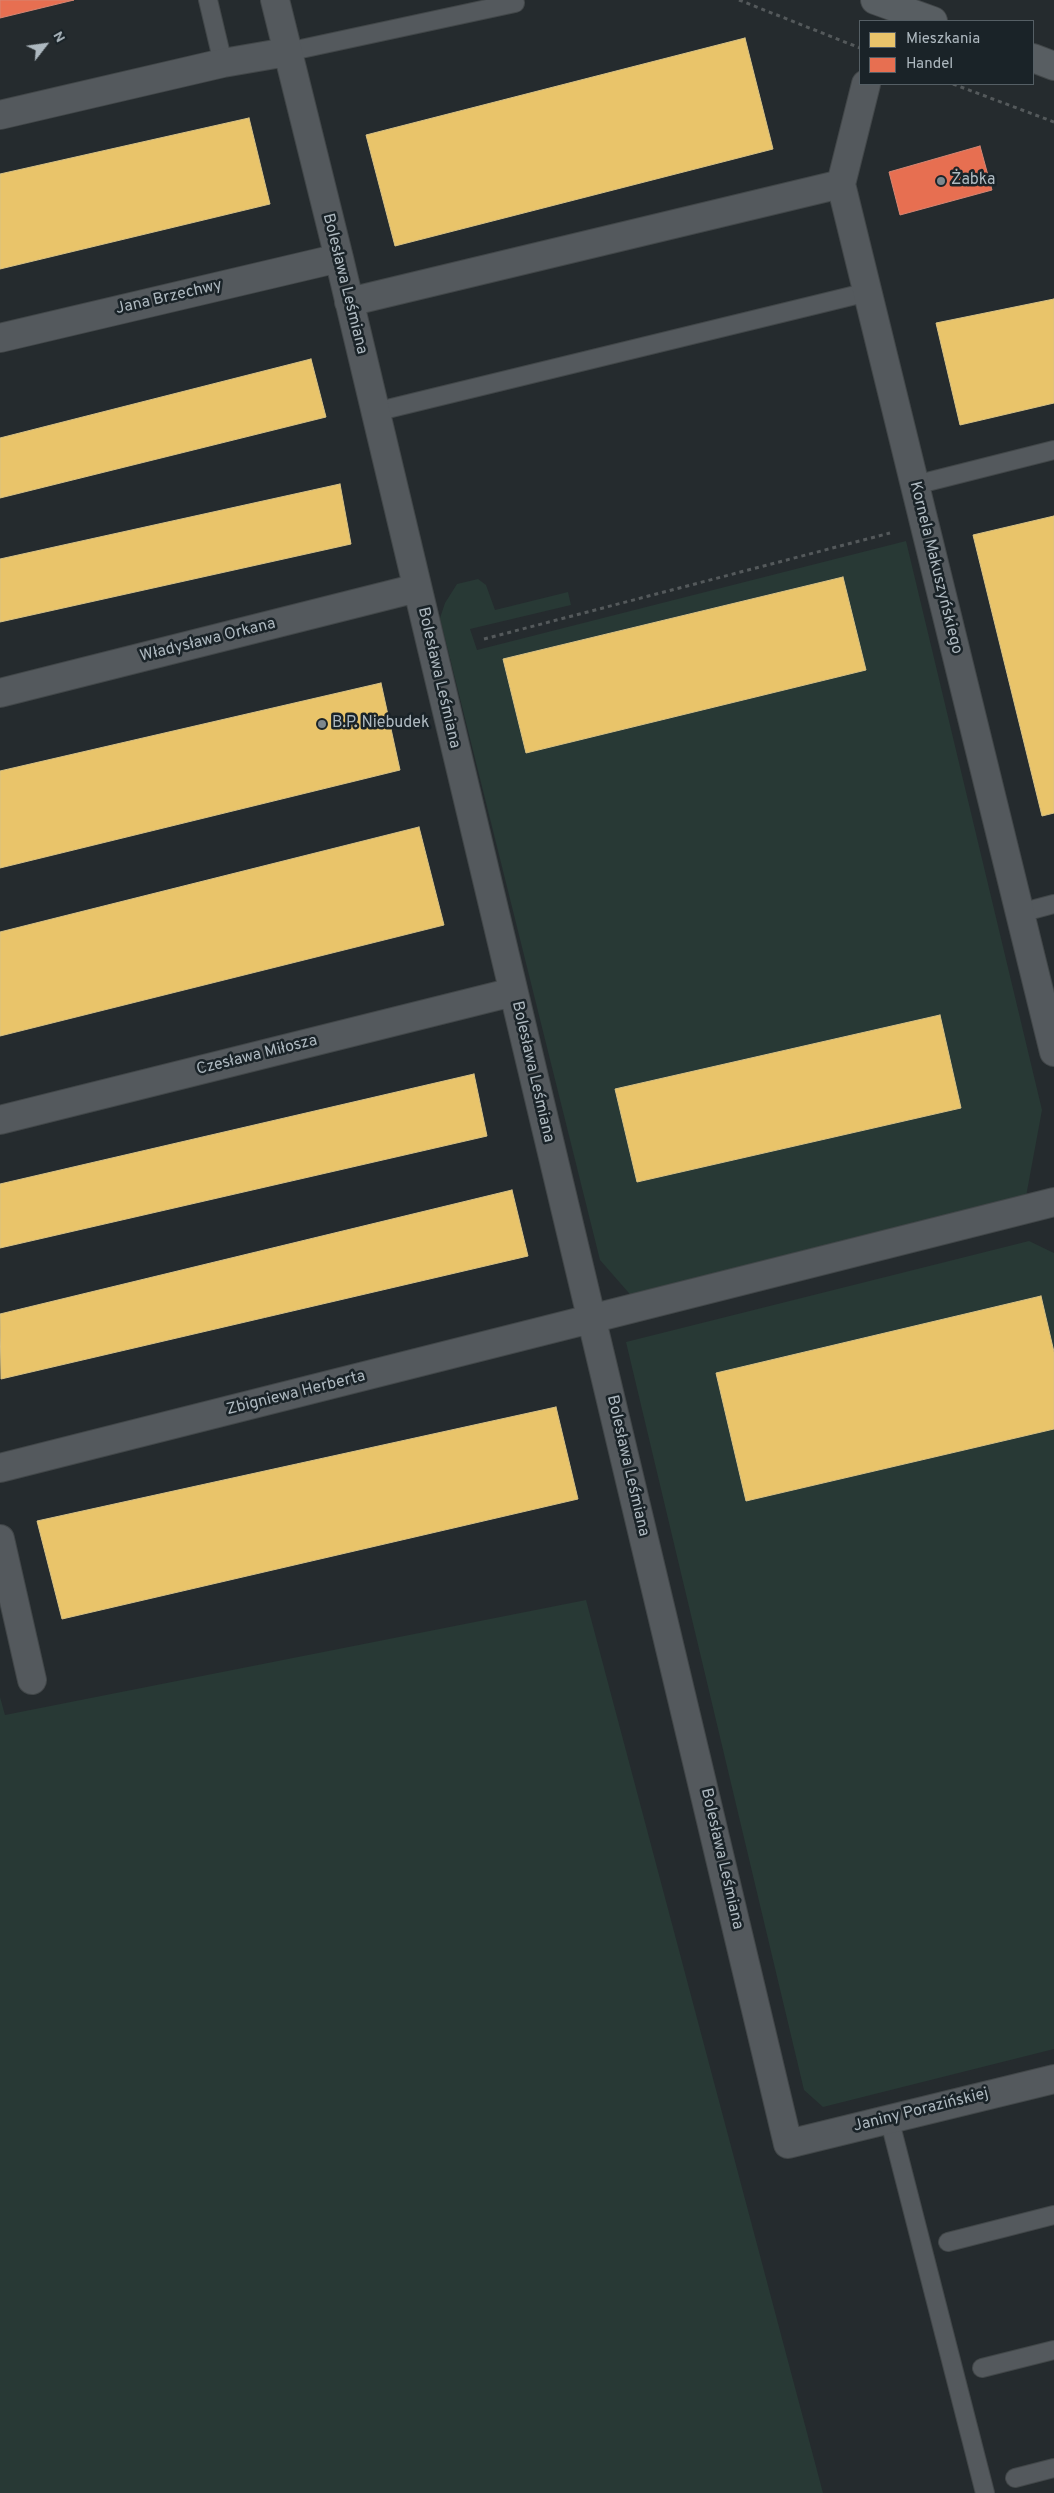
<!DOCTYPE html>
<meta charset="utf-8">
<style>
body{margin:0}
#map{position:relative;width:1054px;height:2493px;overflow:hidden;background:#252b2e;font-family:Overpass,sans-serif}
canvas{display:block}
.legend{position:absolute;left:859px;top:20px;width:175px;height:65px;box-sizing:border-box;background:#1a2328;border:1px solid #555f65;margin:0;padding:6px 9px;list-style:none;font-size:15px;color:#aeb9c0}
.legend li{display:flex;align-items:center;gap:10px;height:25px}
.legend b{width:25px;border:1px solid #555f65}
.north{position:absolute;left:20px;top:20px;width:50px;height:50px;-webkit-text-stroke:4px #1a2328;paint-order:stroke;rotate:60deg;font-size:14px;font-weight:700;line-height:20px;text-align:center;color:#aeb9c0}
.north::after{content:'';display:block;margin:auto;width:18px;height:22px;background:#aeb9c0;clip-path:polygon(50% 0,100% 100%,50% 72%,0 100%)}
</style>
<div id="map">
<canvas width="1054" height="2493"></canvas>
<ul class="legend">
<li><b style="height:14px;background:#e9c46a"></b>Mieszkania</li>
<li><b style="height:14px;background:#e76f51"></b>Handel</li>
</ul>
<div class="north">N</div>
</div>
<script>
const context = document.querySelector('canvas').getContext('2d');
context.lineJoin = 'round';
function fill(path, color) {
  context.fillStyle = color;
  context.fill(path, 'evenodd');
}
function toPath(rows) {
  const path = new Path2D();
  for (const r of rows) {
    path.moveTo(r[0], r[1]);
    for (let i = 2; i < r.length; i += 2) path.lineTo(r[i], r[i + 1]);
  }
  return path;
}
function stroke(path, color, width, dash) {
  context.strokeStyle = color;
  context.lineWidth = width;
  context.lineCap = dash ? 'butt' : 'round';
  context.setLineDash(dash || []);
  context.stroke(path);
}
function drawText(font, color, halo, rows, align = 'center') {
  context.font = font + ' Overpass,sans-serif';
  context.lineWidth = 5;
  context.setLineDash([]);
  context.textBaseline = 'middle';
  context.strokeStyle = halo;
  context.fillStyle = color;
  for (const [text, x, y, turn = 0] of rows) {
    context.save();
    context.translate(x, y);
    context.rotate((+turn || 0) * Math.PI / 180);
    context.textAlign = isNaN(turn) ? turn : align;
    if (halo) context.strokeText(text, 0, 0);
    context.fillText(text, 0, 0);
    context.restore();
  }
}
fill(toPath([
 [906,541,1042,1110,1025,1202,635,1300,600,1260,440,618,445,603,457,584,478,579,486,585,495,610,568,592,571,605,470,629,477,650],
 [842,577,866,669,526,752,503,659],
 [939,1015,961,1108,637,1182,615,1089],
 [1029,1241,1054,1253,1054,1352,1041,1296,716,1373,747,1501,1054,1429,1054,2049,823,2107,804,2090,626,1342],
 [586,1600,823,2493,0,2493,0,1697,5,1715]
]), '#283935');
const homes = toPath([
 [745,38,773,149,395,246,366,135,745,38],
 [249,118,270,204,0,269,0,174,249,118],
 [1054,299,1054,403,960,425,936,323,1054,299],
 [311,359,326,417,0,498,0,438,311,359],
 [340,484,351,544,0,622,0,559,340,484],
 [1054,516,1054,813,1042,816,973,535,1054,516],
 [843,577,866,670,526,753,503,659,843,577],
 [381,683,400,770,0,868,0,771,381,683],
 [419,827,444,925,0,1036,0,932,419,827],
 [940,1015,961,1108,637,1182,615,1089,940,1015],
 [474,1074,487,1136,0,1248,0,1184,474,1074],
 [512,1190,528,1256,1,1379,0,1314,512,1190],
 [1041,1296,1054,1352,1054,1429,746,1501,716,1373,1041,1296],
 [556,1407,578,1499,62,1619,37,1521,556,1407]
]);
fill(homes, '#e9c46a');
stroke(homes, '#d7c184', 1);
const shops = toPath([
 [0,0,74,0,0,18,0,0],
 [980,146,992,190,900,215,889,172,980,146]
]);
fill(shops, '#e76f51');
stroke(shops, '#d68572', 1);
const lane = toPath([
 [208,0,223,63],
 [287,52,515,3],
 [375,412,868,292],
 [915,485,1054,450],
 [1020,913,1054,904],
 [889,2118,985,2493],
 [948,2242,1054,2215],
 [982,2368,1054,2350],
 [1015,2478,1054,2468]
]);
const street = toPath([
 [275,0,339,258,788,2144,1054,2079],
 [866,84,841,184,1054,1052],
 [0,115,223,63,287,52],
 [349,302,841,184],
 [0,338,339,258],
 [0,693,417,588],
 [0,1120,513,992],
 [0,1468,1054,1202],
 [0,1539,32,1680]
]);
const secondary = toPath([
 [875,0,933,21],
 [1033,58,1054,66]
]);
stroke(lane, '#424749', 20);
stroke(street, '#424749', 30);
stroke(secondary, '#424749', 30);
stroke(toPath([
 [739,0,860,48],
 [953,84,1054,122],
 [484,639,890,533]
]), '#54595b', 3, [4, 4]);
stroke(lane, '#54595d', 18);
stroke(street, '#54595d', 28);
stroke(secondary, '#585e62', 28);
for (const [x, y, r, color] of [
 [941,181,5,"#7e878d"],
 [322,724,5,"#7e878d"]
]) {
  const dot = new Path2D();
  dot.arc(x, y, r, 0, 2 * Math.PI);
  context.fillStyle = color;
  context.fill(dot);
  stroke(dot, '#1a2328', 2);
}
drawText('16px', '#aeb9c0', '#1a2328', [
 ["Żabka",951,181],
 ["B.P. Niebudek",332,724]
], 'left');
drawText('16px', '#aeb9c0', '#1a2328', [
 ["Bolesława Leśmiana",344,284,76],
 ["Jana Brzechwy",169,298,-13],
 ["Kornela Makuszyńskiego",935,568,76],
 ["Władysława Orkana",208,641,-14],
 ["Bolesława Leśmiana",438,678,77],
 ["Czesława Miłosza",257,1056,-14],
 ["Bolesława Leśmiana",532,1072,77],
 ["Zbigniewa Herberta",296,1394,-14],
 ["Bolesława Leśmiana",627,1466,77],
 ["Bolesława Leśmiana",721,1859,77],
 ["Janiny Porazińskiej",921,2111,-14]
]);
</script>
